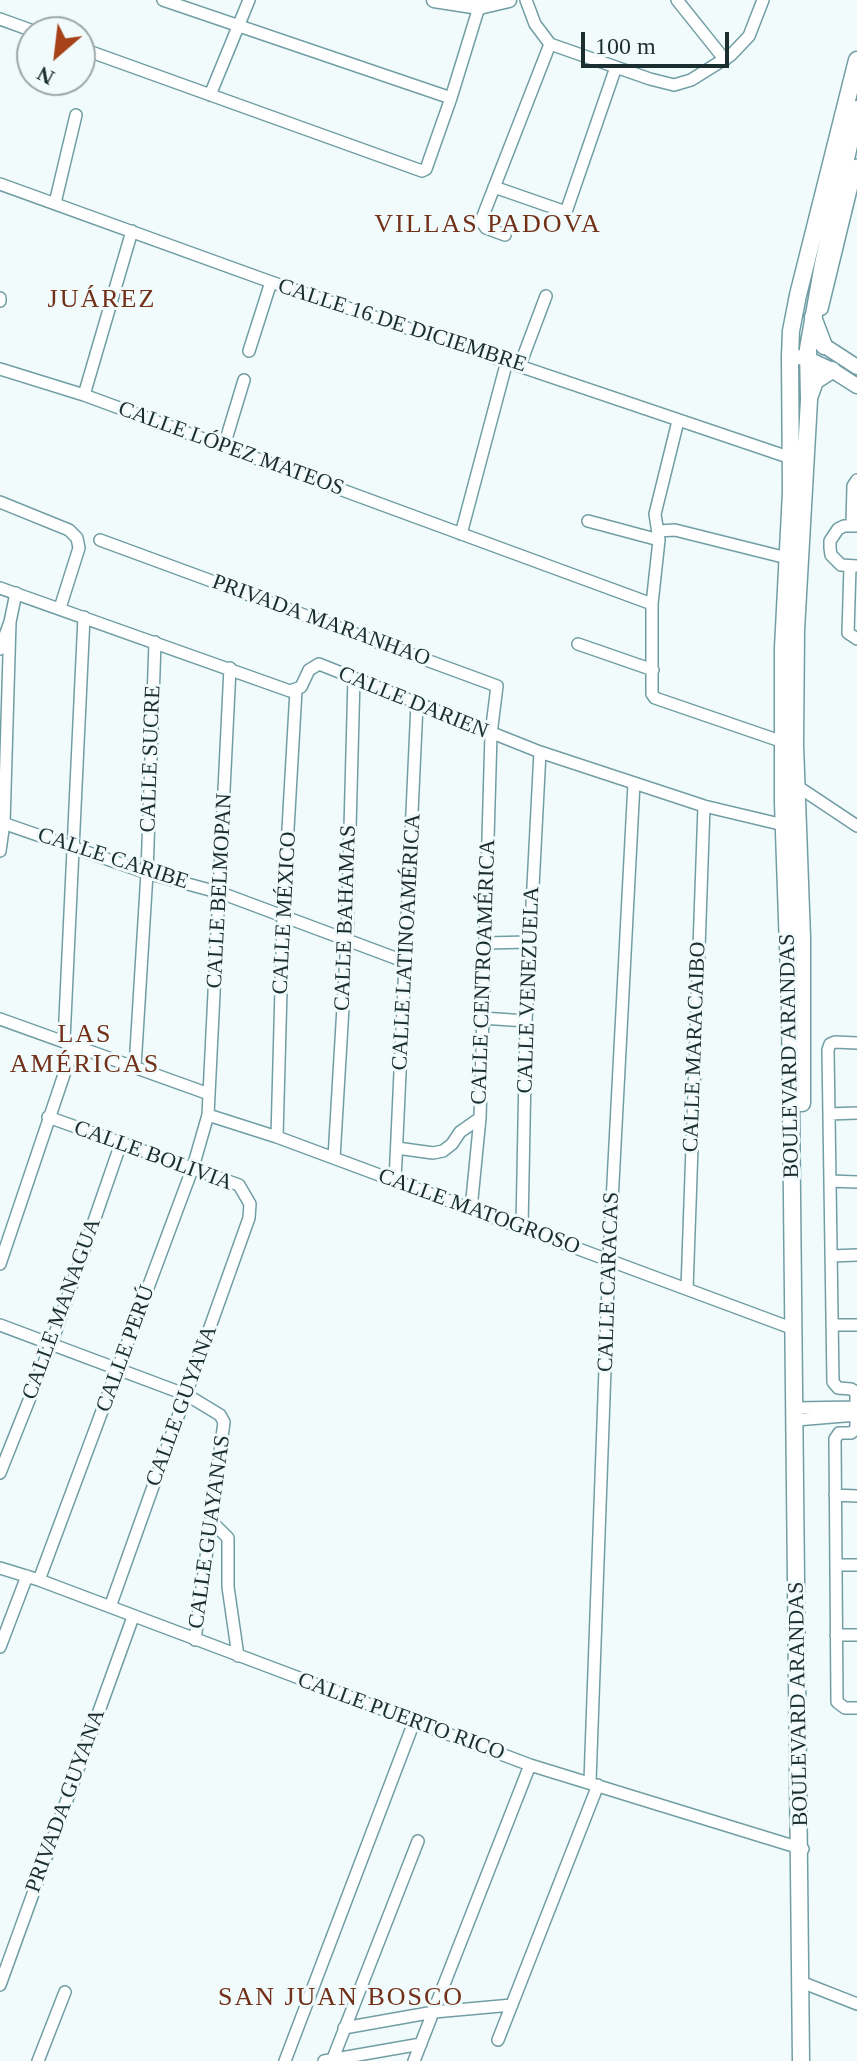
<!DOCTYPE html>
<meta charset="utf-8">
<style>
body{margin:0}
#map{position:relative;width:857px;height:2061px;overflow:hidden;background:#f1fbfc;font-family:Georgia,serif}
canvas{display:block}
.north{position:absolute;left:16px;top:16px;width:80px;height:80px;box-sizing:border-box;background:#f1fbfc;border:2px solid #9ba9aa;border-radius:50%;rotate:208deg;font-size:22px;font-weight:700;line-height:32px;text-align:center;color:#1a2d2f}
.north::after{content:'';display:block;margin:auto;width:28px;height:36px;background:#a74118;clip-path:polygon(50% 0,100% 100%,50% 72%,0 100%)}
.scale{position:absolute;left:581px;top:32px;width:148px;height:36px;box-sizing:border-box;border:4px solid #1a2d2f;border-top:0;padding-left:10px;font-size:24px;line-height:28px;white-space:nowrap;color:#1a2d2f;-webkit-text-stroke:6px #f1fbfc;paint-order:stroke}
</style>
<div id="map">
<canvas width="857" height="2061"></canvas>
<div class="north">N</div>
<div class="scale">100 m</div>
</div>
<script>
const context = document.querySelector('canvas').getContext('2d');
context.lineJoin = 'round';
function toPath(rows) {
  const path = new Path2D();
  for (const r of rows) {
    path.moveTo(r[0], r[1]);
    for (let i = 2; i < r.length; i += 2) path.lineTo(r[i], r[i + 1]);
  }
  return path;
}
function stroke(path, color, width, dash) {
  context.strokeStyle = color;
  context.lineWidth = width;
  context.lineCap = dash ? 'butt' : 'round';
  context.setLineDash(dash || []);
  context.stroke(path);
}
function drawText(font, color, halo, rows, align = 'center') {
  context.font = font + ' Georgia,serif';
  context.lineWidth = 6;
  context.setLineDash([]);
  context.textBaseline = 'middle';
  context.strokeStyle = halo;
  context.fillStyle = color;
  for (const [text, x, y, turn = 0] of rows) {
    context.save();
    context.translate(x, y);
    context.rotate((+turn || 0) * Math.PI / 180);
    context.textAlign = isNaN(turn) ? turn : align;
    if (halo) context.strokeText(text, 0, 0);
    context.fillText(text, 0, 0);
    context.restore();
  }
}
const minor = toPath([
 [163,0,451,98],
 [526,0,535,24,550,44,650,79,674,85,691,80,731,55,749,36,763,0],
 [677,0,725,60],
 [0,19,36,32],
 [80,48,422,171,426,169,451,98,479,7],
 [210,95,249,0],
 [0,184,271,282,797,460],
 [494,187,566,212,616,67],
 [55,203,76,115],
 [505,235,486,228,481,221,550,44],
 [0,301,0,298],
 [822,309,857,165],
 [249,351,271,282],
 [520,365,546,296],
 [0,369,84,395,652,604],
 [84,395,132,231],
 [678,421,655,514,659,540,652,604,652,694,655,698,789,744],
 [224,446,244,380],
 [0,502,69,530,77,538,79,548,60,608],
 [588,521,659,540],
 [852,525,853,486,857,480],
 [857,526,844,526,838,529,830,541,830,548,831,555,841,565,857,566],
 [658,531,675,530,787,558],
 [461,534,507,361],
 [100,540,497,686,491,734,480,1118,471,1209],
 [850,567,848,633,857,639],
 [0,588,290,691,301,687,309,670,319,664,540,752,704,806,788,826],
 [578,644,653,670],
 [0,649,10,622,16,593],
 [794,784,857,826],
 [0,822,147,873,221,893,406,962],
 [0,851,4,823,10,622],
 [486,943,529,942],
 [482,1018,526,1021],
 [0,1019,209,1094],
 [64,1040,84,617],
 [857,1043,835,1042,830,1044,828,1050,833,1382,838,1388,851,1389,856,1392,856,1429,851,1433,839,1433,835,1439,837,1702,845,1708,857,1708],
 [135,1067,147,873,155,642],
 [829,1114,857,1113],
 [208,1115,277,1137,794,1329],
 [48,1117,239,1185,250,1204,249,1218,110,1607],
 [277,1137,283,916,296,690],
 [397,1148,433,1153,443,1151,452,1144,460,1132,480,1118],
 [334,1158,347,940,354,678],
 [395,1181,417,704],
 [830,1181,857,1182],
 [522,1227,526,1021,540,752],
 [831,1256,857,1255],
 [0,1264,74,1045],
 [687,1289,704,806],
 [0,1325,187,1395,220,1415,224,1422,195,1640],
 [832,1325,857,1325],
 [795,1408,857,1407],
 [796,1420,857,1415],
 [0,1473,51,1345,121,1143],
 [835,1495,857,1496],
 [212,1522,228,1538,228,1587,238,1656],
 [836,1565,857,1565],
 [0,1568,39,1580,530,1765,803,1849],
 [39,1580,193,1167,208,1115,230,668],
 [836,1635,857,1635],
 [0,1647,27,1576],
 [590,1781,609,1259,634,783],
 [801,1982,857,2004],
 [0,1985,133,1617],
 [344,2028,434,2012,512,2005],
 [498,2040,598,1785],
 [38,2061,65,1992],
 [285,2061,414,1722],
 [324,2061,421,2044],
 [332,2061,418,1841],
 [414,2061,530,1765]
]);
const tertiary = toPath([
 [434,0,479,7,509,0],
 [817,341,857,367],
 [798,357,808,359,832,370,857,386]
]);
const secondary = toPath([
 [813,317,824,346],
 [810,395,815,381,832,370],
 [802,1103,802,938,795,745,796,630,809,400,808,349,823,264,857,109],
 [801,2061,790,1006,783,803,783,648,791,492,790,356,791,331,798,295,857,60]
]);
stroke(minor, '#719ea4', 14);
stroke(tertiary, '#719ea4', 17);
stroke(secondary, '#719ea4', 19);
stroke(minor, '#fff', 11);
stroke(tertiary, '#fff', 14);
stroke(secondary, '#fff', 16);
drawText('22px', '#1a2d2f', '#f1fbfc', [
 ["CALLE 16 DE DICIEMBRE",402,326,18],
 ["CALLE LÓPEZ MATEOS",231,449,20],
 ["PRIVADA MARANHAO",321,621,20],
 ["CALLE DARIEN",413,703,22],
 ["CALLE SUCRE",151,759,-88],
 ["CALLE CARIBE",113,859,18],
 ["CALLE BELMOPAN",220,891,-87],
 ["CALLE MÉXICO",285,913,-87],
 ["CALLE BAHAMAS",346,918,-88],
 ["CALLE LATINOAMÉRICA",407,942,-87],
 ["CALLE CENTROAMÉRICA",484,972,-88],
 ["CALLE VENEZUELA",529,990,-88],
 ["CALLE MARACAIBO",695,1047,-88],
 ["BOULEVARD ARANDAS",790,1056,-91],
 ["CALLE BOLIVIA",153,1156,20],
 ["CALLE MATOGROSO",479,1212,20],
 ["CALLE CARACAS",609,1282,-88],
 ["CALLE MANAGUA",62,1309,-70],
 ["CALLE PERÚ",126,1349,-70],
 ["CALLE GUYANA",182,1406,-70],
 ["CALLE GUAYANAS",210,1532,-82],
 ["BOULEVARD ARANDAS",799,1704,-91],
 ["CALLE PUERTO RICO",401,1717,20],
 ["PRIVADA GUYANA",66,1801,-70]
]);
context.letterSpacing = '2px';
drawText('26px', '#723018', '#f1fbfc', [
 ["VILLAS PADOVA",488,225],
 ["JUÁREZ",102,300],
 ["LAS",85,1035],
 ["AMÉRICAS",85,1065],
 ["SAN JUAN BOSCO",341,1998]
]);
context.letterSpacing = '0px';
</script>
